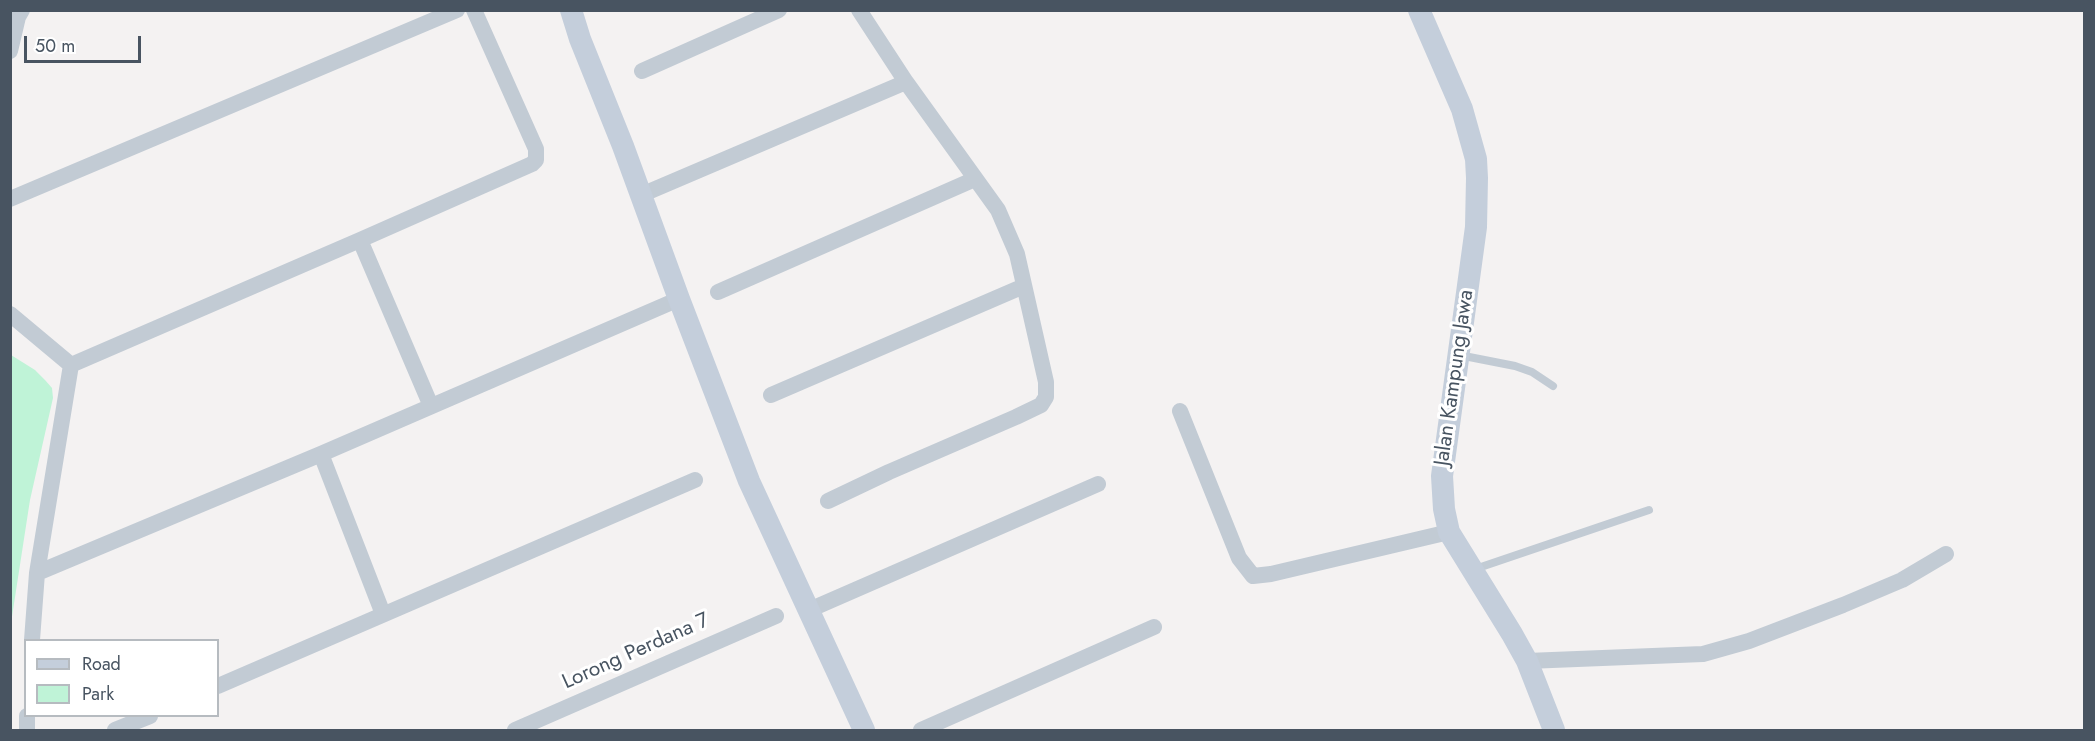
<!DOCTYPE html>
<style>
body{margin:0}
#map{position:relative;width:2095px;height:741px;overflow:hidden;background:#f4f2f2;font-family:Jost,sans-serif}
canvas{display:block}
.frame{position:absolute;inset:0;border:12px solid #485461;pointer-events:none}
.legend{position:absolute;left:24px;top:639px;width:195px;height:78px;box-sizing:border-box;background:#fff;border:2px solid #b6bbc0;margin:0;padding:8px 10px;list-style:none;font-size:18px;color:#485461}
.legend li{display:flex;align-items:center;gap:12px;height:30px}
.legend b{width:30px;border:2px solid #b6bbc0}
.scale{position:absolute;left:24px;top:36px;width:117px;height:27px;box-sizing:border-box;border:3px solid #485461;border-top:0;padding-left:8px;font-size:18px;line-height:21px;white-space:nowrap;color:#485461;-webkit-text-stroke:4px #fff;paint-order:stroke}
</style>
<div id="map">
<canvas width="2095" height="741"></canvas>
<div class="frame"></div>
<ul class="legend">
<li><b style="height:8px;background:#c4cedb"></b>Road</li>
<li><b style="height:16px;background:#bff3d7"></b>Park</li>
</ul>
<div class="scale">50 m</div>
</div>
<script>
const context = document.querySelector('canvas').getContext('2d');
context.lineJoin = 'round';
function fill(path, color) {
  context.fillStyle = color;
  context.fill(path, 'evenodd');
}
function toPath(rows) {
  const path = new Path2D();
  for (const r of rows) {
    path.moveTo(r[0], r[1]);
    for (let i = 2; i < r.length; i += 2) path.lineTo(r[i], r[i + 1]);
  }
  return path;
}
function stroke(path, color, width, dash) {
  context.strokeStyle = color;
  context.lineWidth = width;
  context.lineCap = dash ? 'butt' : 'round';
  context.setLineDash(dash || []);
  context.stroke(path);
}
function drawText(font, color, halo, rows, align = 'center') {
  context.font = font + ' Jost,sans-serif';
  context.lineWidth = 6;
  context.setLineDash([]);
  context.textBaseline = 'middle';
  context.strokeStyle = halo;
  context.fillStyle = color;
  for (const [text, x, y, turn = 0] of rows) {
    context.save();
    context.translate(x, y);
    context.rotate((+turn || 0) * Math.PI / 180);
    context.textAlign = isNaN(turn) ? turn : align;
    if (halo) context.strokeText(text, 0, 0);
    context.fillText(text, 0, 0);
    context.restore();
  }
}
fill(toPath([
 [11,355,35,370,45,380,52,388,53,398,30,500,11,623]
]), '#bff3d7');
stroke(toPath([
 [1459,355,1515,366,1532,372,1553,386],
 [1475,569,1649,510]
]), '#c2cbd4', 8);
stroke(toPath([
 [859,10,906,82],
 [10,51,18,17,22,10],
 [642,71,779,10],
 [641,195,906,82,998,210,1017,254,1046,382,1046,397,1041,405,1016,417,889,472,828,501],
 [10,199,457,10],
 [360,240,431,406],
 [718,292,975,179],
 [10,314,71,365],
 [771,395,1024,286],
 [1180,411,1239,558,1253,576,1271,574,1449,532],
 [321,454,383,614],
 [37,573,321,454,679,299],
 [809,610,1098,484],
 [32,640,37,573,71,365,360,240,532,164,536,160,536,149,474,10],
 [1527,661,1703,654,1749,641,1843,605,1902,580,1946,554],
 [218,686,695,480],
 [27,730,27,716],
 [115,730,150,716],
 [515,730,776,616],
 [921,730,1154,627]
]), '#c2cbd4', 16);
stroke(toPath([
 [571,10,580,39,623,146,679,299,749,481,864,730],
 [1419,10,1462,109,1476,159,1477,178,1476,227,1442,476,1444,509,1449,532,1512,634,1527,661,1554,730]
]), '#c4cedb', 22);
drawText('21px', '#485461', '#fff', [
 ["Jalan Kampung Jawa",1455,378,-82],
 ["Lorong Perdana 7",636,652,-24]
]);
</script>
